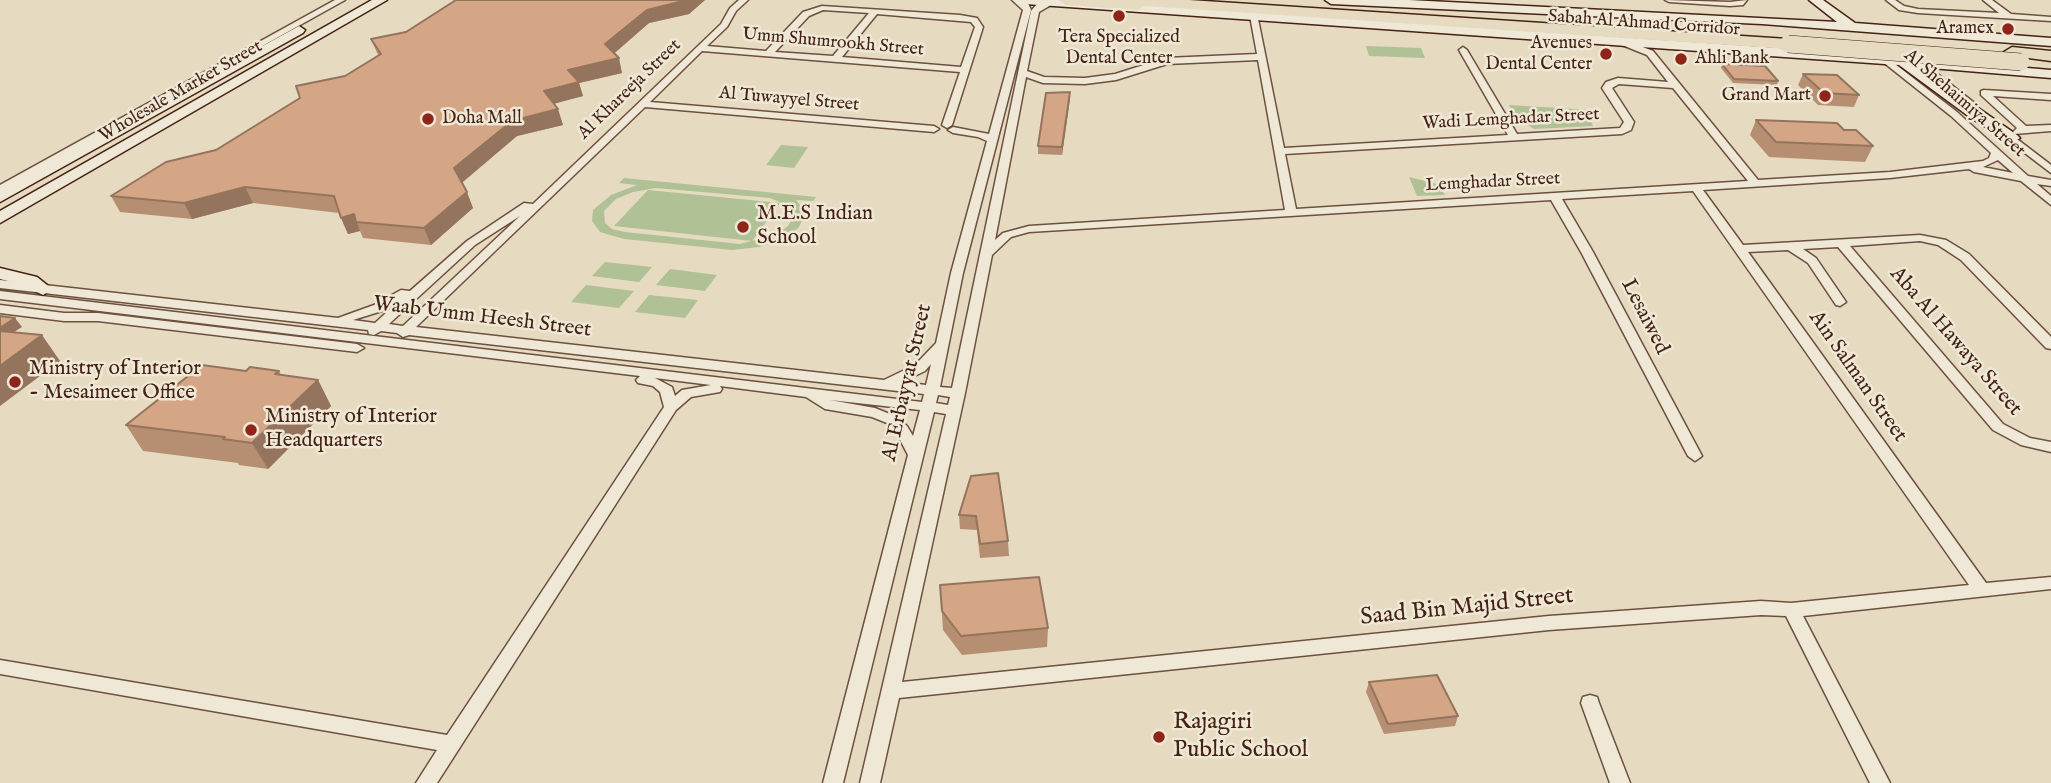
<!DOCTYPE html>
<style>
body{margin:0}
canvas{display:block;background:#e6dbc0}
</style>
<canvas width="2051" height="783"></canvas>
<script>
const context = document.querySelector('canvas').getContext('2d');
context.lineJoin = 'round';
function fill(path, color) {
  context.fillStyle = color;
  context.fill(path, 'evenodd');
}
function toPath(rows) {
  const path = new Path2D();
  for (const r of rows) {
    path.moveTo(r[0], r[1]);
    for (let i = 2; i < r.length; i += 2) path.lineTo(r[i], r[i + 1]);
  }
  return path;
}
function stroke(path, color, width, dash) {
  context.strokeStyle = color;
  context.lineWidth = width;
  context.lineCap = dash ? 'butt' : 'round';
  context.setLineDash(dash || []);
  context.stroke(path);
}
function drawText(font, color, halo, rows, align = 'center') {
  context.font = font + ' "IM FELL English",serif';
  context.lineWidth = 5;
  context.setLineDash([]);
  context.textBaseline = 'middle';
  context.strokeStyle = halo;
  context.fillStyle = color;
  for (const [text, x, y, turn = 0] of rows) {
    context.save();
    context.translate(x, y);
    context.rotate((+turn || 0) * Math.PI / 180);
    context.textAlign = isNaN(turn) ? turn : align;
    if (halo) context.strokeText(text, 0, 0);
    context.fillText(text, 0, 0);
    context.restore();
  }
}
fill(toPath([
 [1366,46,1421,48,1425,58,1369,56],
 [1509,105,1590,110,1592,113,1587,114,1593,126,1534,129,1515,116],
 [781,145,808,147,794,168,766,165],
 [1409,177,1437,184,1445,195,1417,196],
 [624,178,816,197,813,201,796,200,803,209,804,216,799,227,788,237,759,247,732,250,624,239,600,232,592,221,593,210,611,195,637,185,619,183],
 [656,188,770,198,789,206,793,217,788,226,778,234,740,244,625,232,612,229,605,223,604,211,616,199,633,192],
 [648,190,780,203,752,241,614,226],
 [605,262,652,267,639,282,592,276],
 [670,269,717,275,705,291,656,285],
 [586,285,634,291,619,308,571,302],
 [649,295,698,300,685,318,635,312]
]), '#b0c196');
const street = toPath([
 [335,0,345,0,0,192,0,185,335,0],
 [739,0,748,0,736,11,727,27,707,46,766,51,803,12,822,6,960,15,977,18,983,27,952,125,947,128,942,125,960,72,702,51,650,102,934,126,939,129,934,132,645,107,416,327,884,380,915,365,936,343,951,273,987,141,978,137,953,133,948,130,953,127,989,134,1023,10,1012,0,1022,0,1028,3,1031,10,963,273,940,387,952,388,1031,11,1037,4,1050,0,1056,2,1039,12,1027,71,1044,77,1085,78,1115,74,1166,58,1257,54,1250,16,1257,14,1284,148,1508,135,1459,50,1463,47,1467,50,1517,134,1620,128,1624,122,1602,88,1606,82,1618,78,1668,82,1647,55,1622,45,1621,43,1625,40,1653,51,1758,180,1890,172,1983,161,1989,158,1991,153,1951,116,1883,62,1883,58,1886,57,1957,112,2028,176,2051,180,2051,186,2037,184,2051,196,2051,205,2021,181,1974,172,1969,169,1890,178,1703,190,1743,245,1920,235,1946,240,1969,254,2051,337,2051,349,2046,348,1961,260,1938,245,1920,241,1850,246,2003,424,2030,438,2051,442,2051,452,2021,445,1993,430,1838,247,1803,249,1816,258,1846,302,1840,306,1836,305,1808,263,1788,250,1748,252,1986,583,2051,577,2051,589,1803,616,1890,783,1870,783,1786,616,1761,615,1549,630,899,698,880,783,860,783,946,414,934,412,843,783,823,783,908,455,896,432,887,423,872,417,825,409,806,397,720,386,722,389,720,392,691,397,676,410,437,783,416,783,437,750,0,674,0,660,447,735,664,407,660,392,653,386,638,383,636,380,640,376,0,299,0,291,922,402,924,394,409,335,403,337,397,333,381,331,374,335,369,334,368,330,0,288,0,280,338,318,374,305,401,290,410,291,467,241,524,203,533,204,721,24,730,8,739,0],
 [823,10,869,13,833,56,775,52,809,16,823,10],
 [877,14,971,22,975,27,961,67,842,57,877,14],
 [1258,60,1285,210,1029,226,1003,233,995,240,1026,77,1043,83,1085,84,1116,80,1167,64,1258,60],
 [1619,84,1673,88,1748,181,1296,209,1285,154,1622,134,1631,130,1634,122,1612,88,1619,84],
 [1998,160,2013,173,1983,167,1998,160],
 [1693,191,1969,585,1791,603,1761,601,1549,616,902,682,965,393,992,255,1011,237,1029,232,1551,200,1581,252,1688,456,1695,461,1702,456,1593,252,1562,199,1693,191],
 [520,216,403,326,389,324,475,245,520,216],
 [399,301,375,323,353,320,382,311,399,301],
 [931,364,926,385,902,382,925,371,931,364],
 [655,378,711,385,682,390,675,396,672,387,655,378],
 [938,395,950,397,948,405,936,403,938,395],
 [830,400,920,410,913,436,907,426,897,417,875,408,830,400],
 [1665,0,1730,2,1747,0,1743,5,1730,6,1669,2,1665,0],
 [1886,0,1895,0,1904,6,1918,9,1999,13,1983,0,1992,0,2011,14,2051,17,2051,21,1918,13,1899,10,1886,0],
 [1915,61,1921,61,1977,105,1977,109,1971,109,1915,65,1915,61],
 [1984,90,2051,94,2051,100,1993,96,2026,126,2051,125,2051,131,2014,134,2013,132,2017,128,1981,95,1981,91,1984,90],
 [2000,126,2051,165,2051,173,1996,131,1996,127,2000,126],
 [0,305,64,313,98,313,357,344,364,348,357,352,98,321,64,321,0,313,0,305],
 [1590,695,1597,697,1599,703,1630,783,1610,783,1581,703,1583,697,1590,695]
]);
const secondary = toPath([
 [372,0,387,0,0,223,0,211,372,0],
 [1019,0,1078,0,1837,52,2051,70,2051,78,1919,67,2017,135,2020,138,2012,143,1971,118,1899,65,1025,4,1019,0],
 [1325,0,1409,0,1837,22,1809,0,1823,0,1855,23,2051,38,2051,46,1762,24,1331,4,1325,0],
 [299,26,305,30,303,33,0,202,0,190,299,26],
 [0,268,37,277,52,289,43,295,23,285,0,279,0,268]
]);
const highway = toPath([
 [1058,0,1189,0,1788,39,1796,44,1788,49,1145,6,1138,10,1066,5,1058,0],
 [2012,47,2051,51,2051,61,2006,55,2004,52,2012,47]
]);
stroke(street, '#6d503f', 3);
stroke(secondary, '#452214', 3);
stroke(highway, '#452214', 3);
fill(street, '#efe8d6');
fill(secondary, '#efe8d6');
fill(highway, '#e6dbc0');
const highwayBridge = toPath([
 [1788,44,2021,62]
]);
stroke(highwayBridge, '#452214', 18, []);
stroke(highwayBridge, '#e6dbc0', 17);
fill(toPath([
 [456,0,705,0,689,14,649,23,614,53,622,73,579,83,583,96,554,104,563,125,517,136,462,183,473,208,431,245,363,238,360,231,348,234,339,213,253,203,192,219,120,212,111,196,216,150,345,76,378,55,371,39,406,32],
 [1722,64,1778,81,1777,85,1733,83,1721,68],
 [1803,74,1859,95,1854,107,1818,105,1798,85],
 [1070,92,1062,155,1038,154,1038,146],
 [1756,120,1844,130,1873,146,1865,162,1769,157,1750,135],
 [246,371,279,371,281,375,318,380,331,406,268,469,239,465,238,463,143,451,126,425],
 [971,476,1008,541,1009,556,980,558,977,530,960,529,959,515],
 [940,585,1048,628,1047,647,962,655,943,630],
 [1369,682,1458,716,1455,726,1384,734,1366,692]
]), '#b68f72');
fill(toPath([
 [687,0,705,0,689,14,649,23,609,58,605,44,647,10],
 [619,58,622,73,579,83,583,96,548,105,544,91,568,70],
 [1070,92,1070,99,1062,155,1062,147],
 [558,109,563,125,517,136,460,184,454,168,512,121],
 [245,187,253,203,192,219,184,203],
 [467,192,473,208,431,245,424,228],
 [354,214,360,231,348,234,341,218],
 [15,318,22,327,0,341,0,328],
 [42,335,60,361,0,406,0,366],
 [318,380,331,406,268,469,252,443]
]), '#94745d');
const building = toPath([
 [456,0,687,0,647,10,605,44,619,58,568,70,579,82,544,91,558,109,512,121,454,168,467,192,424,228,356,222,354,214,341,218,334,196,245,187,184,203,111,196,166,162,216,150,300,98,296,86,345,76,381,54,371,39,406,32,456,0],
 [1722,64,1765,66,1778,81,1734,79,1722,64],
 [1803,74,1837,75,1859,95,1824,93,1803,74],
 [1070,92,1062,147,1038,146,1046,93,1070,92],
 [1756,120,1837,123,1844,130,1856,130,1873,146,1776,142,1756,120],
 [0,316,15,318,0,328,0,316],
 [0,331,42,335,0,366,0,331],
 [202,365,246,371,250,367,279,371,275,374,318,380,252,443,223,439,225,437,126,425,202,365],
 [998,473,1008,541,980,544,976,516,959,515,971,476,998,473],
 [1039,577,1048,628,961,636,942,611,940,585,1039,577],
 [1437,675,1458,716,1388,724,1369,682,1437,675]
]);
fill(building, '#d4a685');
stroke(building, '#94745d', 2);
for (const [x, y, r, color] of [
 [1119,16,7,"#8f2418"],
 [2008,29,7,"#8f2418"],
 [1606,54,7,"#8f2418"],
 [1681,59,7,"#8f2418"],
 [1825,96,7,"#8f2418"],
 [428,119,7,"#8f2418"],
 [743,227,7,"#8f2418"],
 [15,382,7,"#8f2418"],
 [251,430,7,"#8f2418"],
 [1159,737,7,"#8f2418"]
]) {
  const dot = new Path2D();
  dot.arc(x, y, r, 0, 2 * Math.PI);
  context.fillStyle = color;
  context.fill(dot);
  stroke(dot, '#efe8d6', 2.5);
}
drawText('18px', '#452214', '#efe8d6', [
 ["Sabah Al Ahmad Corridor",1644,24,4],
 ["Umm Shumrookh Street",833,43,5],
 ["Al Khareeja Street",630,90,-44],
 ["Wholesale Market Street",181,92,-30],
 ["Al Tuwayyel Street",789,100,5],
 ["Al Shehaimiya Street",1964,104,41],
 ["Wadi Lemghadar Street",1511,120,-3],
 ["Lemghadar Street",1493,183,-3]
]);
drawText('18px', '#452214', '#efe8d6', [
 ["Aramex",1994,29],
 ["Tera Specialized",1119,38,"center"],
 ["Dental Center",1119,59,"center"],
 ["Avenues",1592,44],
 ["Dental Center",1592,65],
 ["Ahli Bank",1695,59,"left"],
 ["Grand Mart",1811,96],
 ["Doha Mall",442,119,"left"]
], 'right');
drawText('21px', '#452214', '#efe8d6', [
 ["M.E.S Indian",757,215],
 ["School",757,239],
 ["Ministry of Interior",29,370],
 ["- Mesaimeer Office",29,394],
 ["Ministry of Interior",265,418],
 ["Headquarters",265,442]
], 'left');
drawText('21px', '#452214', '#efe8d6', [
 ["Lesaiwed",1644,317,63],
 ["Waab Umm Heesh Street",482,318,7],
 ["Aba Al Hawaya Street",1955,342,49],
 ["Ain Salman Street",1857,377,55],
 ["Al Erbayyat Street",908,383,-77]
]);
drawText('24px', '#452214', '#efe8d6', [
 ["Saad Bin Majid Street",1467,608,-6]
]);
drawText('24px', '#452214', '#efe8d6', [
 ["Rajagiri",1173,723],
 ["Public School",1173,751]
], 'left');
</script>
